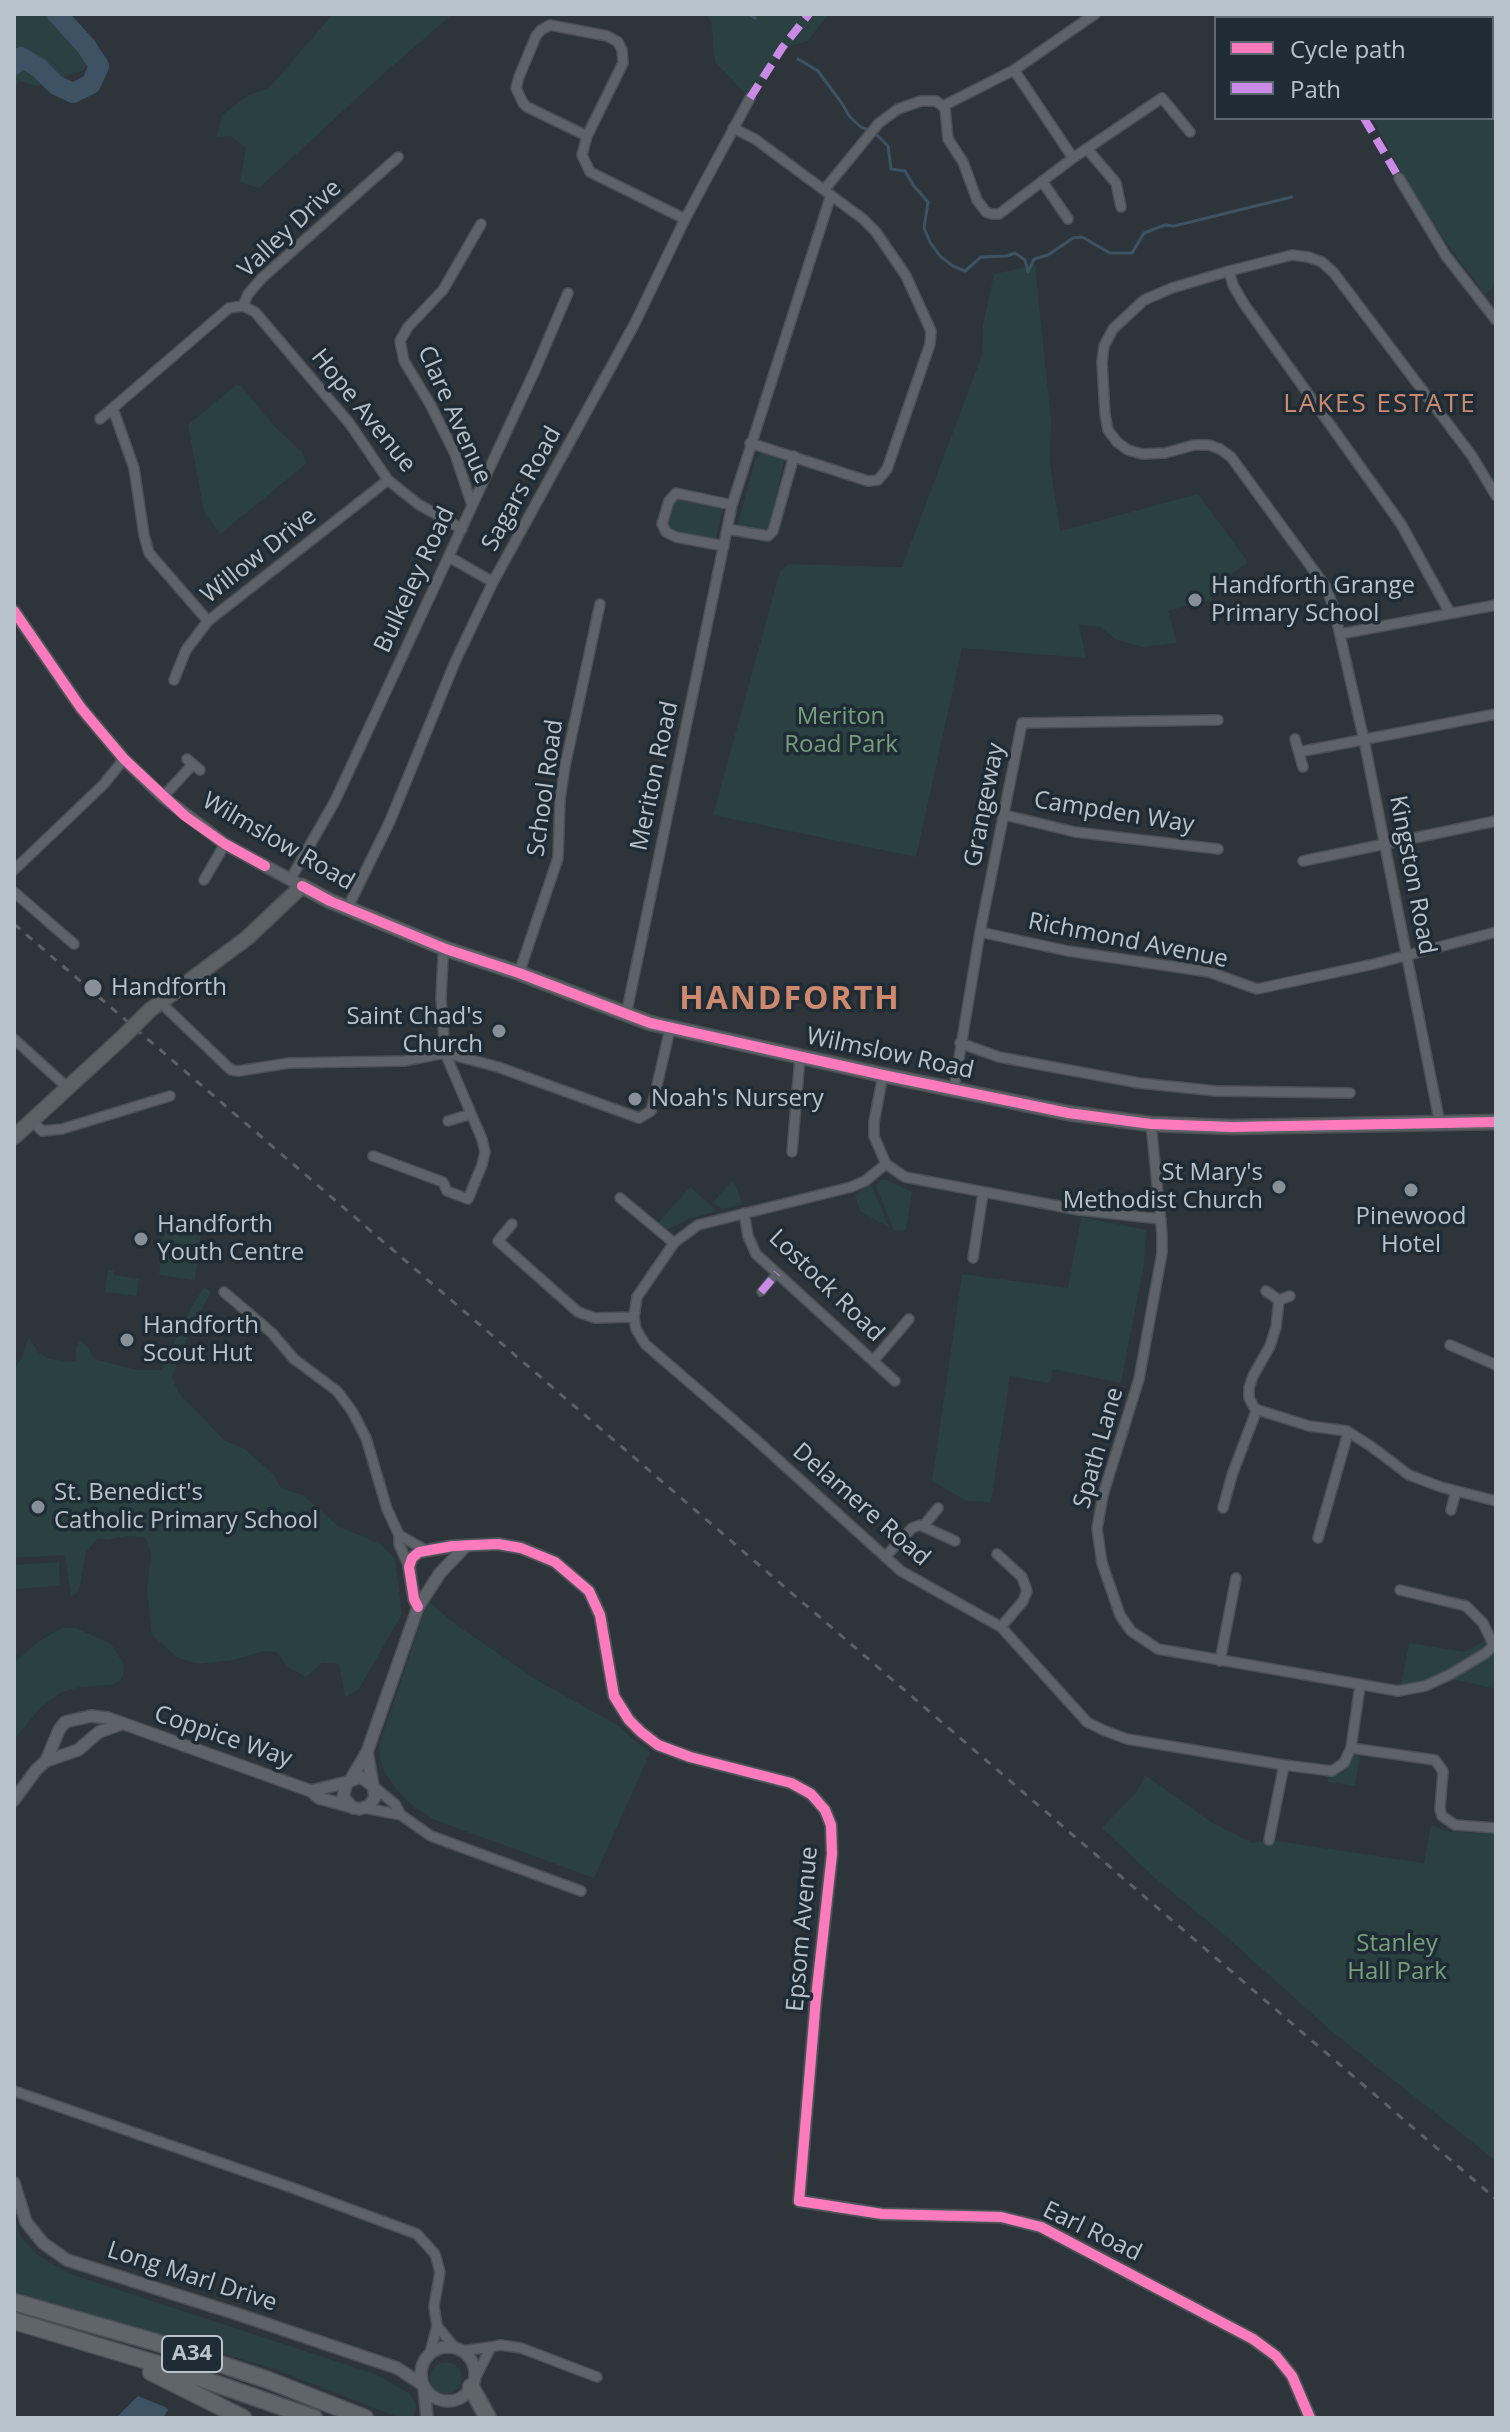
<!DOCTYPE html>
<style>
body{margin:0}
#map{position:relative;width:1510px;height:2432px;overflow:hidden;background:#2d343a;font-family:"Open Sans",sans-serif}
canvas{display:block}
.frame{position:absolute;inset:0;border:16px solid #b8c2ca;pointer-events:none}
.legend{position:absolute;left:1214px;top:16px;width:280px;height:104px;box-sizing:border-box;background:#202c35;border:2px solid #5d6871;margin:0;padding:10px 14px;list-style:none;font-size:24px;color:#b8c2ca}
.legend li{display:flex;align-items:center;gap:16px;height:40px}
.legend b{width:40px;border:2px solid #5d6871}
</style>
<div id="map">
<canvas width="1510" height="2432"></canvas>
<div class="frame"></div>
<ul class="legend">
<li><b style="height:10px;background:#fd7abc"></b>Cycle path</li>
<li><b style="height:10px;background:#ca8be6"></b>Path</li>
</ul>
</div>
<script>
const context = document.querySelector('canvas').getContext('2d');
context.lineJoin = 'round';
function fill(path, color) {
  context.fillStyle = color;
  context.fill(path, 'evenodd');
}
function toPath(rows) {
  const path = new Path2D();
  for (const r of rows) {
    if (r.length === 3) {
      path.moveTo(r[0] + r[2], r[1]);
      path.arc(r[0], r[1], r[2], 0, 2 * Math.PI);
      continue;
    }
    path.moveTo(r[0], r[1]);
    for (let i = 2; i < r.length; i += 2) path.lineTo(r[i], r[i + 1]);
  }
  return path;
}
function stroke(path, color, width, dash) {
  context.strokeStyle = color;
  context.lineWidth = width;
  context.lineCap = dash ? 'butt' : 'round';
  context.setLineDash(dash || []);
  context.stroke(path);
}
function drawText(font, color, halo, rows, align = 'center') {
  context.font = font + ' "Open Sans",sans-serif';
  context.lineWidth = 7;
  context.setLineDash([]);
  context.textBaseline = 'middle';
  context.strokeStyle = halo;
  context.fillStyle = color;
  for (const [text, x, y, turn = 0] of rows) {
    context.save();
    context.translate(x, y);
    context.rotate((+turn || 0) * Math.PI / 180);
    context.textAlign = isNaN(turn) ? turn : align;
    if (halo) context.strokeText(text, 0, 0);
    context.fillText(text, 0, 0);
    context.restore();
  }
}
fill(toPath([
 [14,14,50,14,89,49,84,70,36,86,19,81,14,89],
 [333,14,453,14,391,67,259,188,240,182,246,148,231,136,217,137,222,115,249,95,269,88],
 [706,14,828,14,808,41,782,48,750,98,715,62,711,21],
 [1319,14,1496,14,1496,284,1485,295,1417,202,1372,118,1492,118,1492,18,1320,18],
 [1035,265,1051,420,1050,463,1060,531,1198,494,1248,562,1222,581,1208,585,1212,600,1168,611,1177,643,1143,647,1117,640,1100,627,1079,625,1086,658,962,648,916,857,713,815,780,571,789,564,902,567,982,355,983,325,994,274],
 [236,385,241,386,275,427,303,453,306,464,220,534,204,512,188,425],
 [764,453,784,461,770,525,763,532,739,526,738,523,755,461,759,454],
 [680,497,722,506,723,509,716,538,712,540,668,528,673,502],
 [733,1180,743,1204,722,1209,713,1202],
 [881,1180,887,1180,912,1192,906,1230,894,1231,876,1185],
 [868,1185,872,1186,889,1227,860,1211,855,1195],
 [690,1187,717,1211,689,1219,666,1230,658,1223],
 [1081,1217,1146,1230,1144,1264,1121,1383,1053,1369,1050,1383,1010,1376,991,1502,966,1501,932,1481,962,1274,1068,1288],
 [166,1220,202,1226,195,1280,159,1275],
 [108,1270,114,1271,114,1275,139,1279,137,1296,105,1292],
 [204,1287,211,1292,189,1333,172,1377,178,1392,225,1441,245,1449,274,1475,281,1488,303,1495,338,1526,382,1545,395,1559,402,1614,359,1689,345,1697,339,1664,322,1663,306,1677,289,1668,277,1652,264,1651,233,1660,199,1664,178,1658,152,1635,147,1590,151,1554,145,1537,126,1536,107,1540,98,1538,86,1552,80,1585,76,1594,71,1597,65,1555,14,1558,14,1369,21,1359,29,1337,38,1352,47,1358,62,1362,76,1361,76,1348,80,1341,87,1346,94,1359,138,1370,161,1370,191,1308],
 [59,1562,60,1586,14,1589,14,1565],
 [428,1601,455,1624,540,1682,614,1723,650,1753,594,1878,435,1820,412,1805,396,1789,384,1771,380,1757,380,1742],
 [62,1628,76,1628,111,1644,124,1664,123,1675,120,1681,111,1685,80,1687,60,1693,39,1709,14,1740,14,1663,39,1641],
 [1496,1634,1496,1689,1448,1678,1400,1689,1409,1643,1465,1652],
 [1355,1755,1360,1756,1355,1786,1328,1782,1328,1776,1343,1773],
 [1145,1775,1214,1824,1252,1843,1269,1840,1424,1863,1431,1825,1446,1831,1496,1834,1496,2161,1330,2030,1228,1938,1154,1877,1102,1828,1138,1790],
 [14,2216,21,2237,39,2256,70,2274,375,2374,410,2394,417,2406,413,2418,400,2418,272,2368,14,2292],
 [446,2378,16]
]), '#2b4040');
fill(toPath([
 [138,2396,165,2407,168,2410,163,2418,116,2418]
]), '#3d5363');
stroke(toPath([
 [750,14,755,18],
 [798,59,818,71,841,102,850,117,861,127,875,133,888,146,891,169,905,171,914,186,928,202,924,228,930,242,940,256,953,266,965,271,981,257,1007,256,1015,253,1025,260,1028,272,1034,259,1048,255,1073,238,1082,237,1110,253,1132,253,1144,233,1165,225,1174,226,1292,197]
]), '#3d5363', 3);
stroke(toPath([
 [14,65,21,57,39,68,56,85,73,93,91,84,99,66,86,46,57,14]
]), '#3d5363', 20);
const pedestrian = toPath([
 [761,1292,777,1273]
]);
const minor = toPath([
 [1014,70,1073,158],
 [943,106,1014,70,1095,14],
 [733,128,755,139,863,219,876,232,906,276,931,331,930,344,887,469,878,480,868,481,750,443],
 [587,136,623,63,622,50,618,42,607,36,550,25,541,30,536,36,519,77,516,88,523,103,527,107,587,136,582,155,590,172,685,219],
 [1087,149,1116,183,1121,207],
 [1399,178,1446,256,1496,320],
 [1042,181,1068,219],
 [824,190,879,123,898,109,921,101,936,101,945,108,948,139,963,162,977,200,986,212,992,214,999,214,1073,158,1162,98,1190,132],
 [1229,271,1233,285,1244,304,1401,524,1450,613],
 [243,306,248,294,262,278,398,157],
 [113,409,134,468,144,535,149,553,208,621],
 [100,419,229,308,243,306,255,312,350,424,388,480,418,504,462,529],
 [472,505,455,454,430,404,404,361,400,341,408,327,443,290,481,224],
 [727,529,768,536,773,531,794,456],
 [724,546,676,537,666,532,662,524,669,501,676,493,732,505],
 [449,557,493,582],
 [1340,634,1496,605],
 [174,680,186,650,208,621,388,480],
 [1295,739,1303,767],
 [1299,752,1496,714],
 [187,759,200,770],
 [163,797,193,764],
 [1005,815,1075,832,1218,849],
 [1303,861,1496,821],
 [14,870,104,784,124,759],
 [204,880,225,844],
 [290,880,335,801,536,368,568,293],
 [14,892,74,944],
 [347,909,390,821,455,662,493,582,635,323,685,219,750,98],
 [980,932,1068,951,1209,972,1257,989,1374,964,1496,932],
 [519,973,558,858,560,799,565,766,600,604],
 [160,1002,231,1070,239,1071,289,1063,404,1061,445,1053,498,1067,639,1118,651,1111,670,1029],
 [626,1015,732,505,831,195],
 [14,1039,68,1088],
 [960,1043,999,1057,1139,1083,1216,1091,1350,1093],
 [883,1075,874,1122,874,1136,886,1164,905,1177,1079,1210,1161,1219],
 [954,1088,980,932,1022,723,1218,720],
 [32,1121,42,1131,62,1129,170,1096],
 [448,1121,471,1114],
 [1151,1124,1162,1234,1162,1253,1139,1379,1103,1495,1097,1529,1102,1563,1120,1615,1131,1631,1158,1649,1398,1691,1425,1686,1449,1675,1486,1653,1496,1643],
 [1440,1124,1364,740,1334,609,1326,587,1231,457,1220,449,1209,445,1194,445,1165,453,1142,454,1128,450,1117,442,1108,430,1105,414,1102,362,1104,346,1113,329,1144,300,1172,288,1229,271,1292,255,1308,257,1322,262,1334,273,1472,456,1496,496],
 [792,1152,800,1057],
 [373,1156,443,1182,447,1191,468,1199,482,1165,485,1152,482,1139,445,1053,441,998,443,957,446,949],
 [886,1164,865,1181,851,1187,698,1225,674,1243,637,1297,634,1317,636,1329,645,1344,754,1438,901,1571,1001,1627,1087,1722,1103,1730,1127,1739,1284,1765,1332,1771,1344,1763,1351,1748,1360,1686],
 [620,1198,674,1243],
 [744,1213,748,1236,756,1254,895,1381],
 [512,1224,498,1241,578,1312,595,1318,634,1317],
 [973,1258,983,1193],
 [1266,1291,1279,1300,1290,1296],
 [224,1292,272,1333,294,1359,337,1391,352,1411,366,1438,387,1509,399,1535,399,1544,409,1567],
 [1279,1300,1276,1327,1270,1346,1253,1376,1249,1388,1249,1398,1255,1409,1309,1426,1347,1431,1372,1447,1409,1475,1441,1487,1496,1501],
 [1450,1345,1496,1365],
 [874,1360,909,1319],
 [1223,1508,1232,1475,1257,1409],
 [1451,1510,1456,1491],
 [925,1524,938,1508],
 [399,1535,427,1551],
 [1318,1538,1348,1433],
 [997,1554,1022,1577,1027,1591,1023,1601,1001,1627],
 [885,1557,912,1528,920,1525,955,1541],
 [1400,1590,1466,1606,1483,1623,1493,1644],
 [1220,1661,1236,1578],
 [1351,1748,1435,1760,1443,1771,1440,1809,1442,1816,1455,1825,1496,1828],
 [374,1787,395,1804,401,1815,431,1836,581,1891],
 [365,1808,401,1815],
 [1269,1840,1284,1765],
 [14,2091,290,2187,417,2234,435,2254,440,2272,434,2306,437,2326,430,2353],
 [437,2326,455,2348],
 [491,2347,500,2345,521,2348,597,2377],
 [462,2351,491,2347,474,2380]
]);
const tertiary = toPath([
 [14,611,81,708,124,759,163,797,225,844,302,886],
 [418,1607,414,1599,409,1567,412,1558,419,1552,453,1546,498,1544,521,1548,555,1562,589,1591,600,1615,614,1696,629,1720,641,1732,658,1745,690,1757,791,1783,811,1794,825,1810,831,1825,832,1854,816,1998,799,2201,882,2214,1001,2217,1041,2227,1253,2339,1276,2356,1292,2376,1310,2418],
 [46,1761,59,1730,65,1722,91,1716,108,1718,311,1791,319,1798,359,1809,369,1806,375,1797,367,1752],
 [351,1779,367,1752,418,1607,440,1573,464,1548],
 [311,1791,347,1782],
 [14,1800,36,1770,46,1761,78,1750,99,1732,121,1724],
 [353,1808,343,1797,347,1782,361,1777,373,1786],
 [14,2183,26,2222,43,2243,67,2260,240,2315,397,2368,423,2385],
 [448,2374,27],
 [424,2388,427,2418]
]);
const secondary = toPath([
 [150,1010,247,938,302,886,330,901,446,949,519,973,650,1023,883,1075,1068,1113,1151,1124,1232,1127,1496,1122],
 [14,1137,124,1036]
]);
const trunk = toPath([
 [14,2302,155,2342,268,2380,365,2418],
 [14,2321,171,2368,314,2418],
 [151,2372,243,2418],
 [471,2387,488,2418]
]);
stroke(pedestrian, '#4b5054', 10);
stroke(minor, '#4b5054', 12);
stroke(tertiary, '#4b5054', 14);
stroke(secondary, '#4b5054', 17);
stroke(trunk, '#4a5055', 19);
stroke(pedestrian, '#5d6368', 7);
stroke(minor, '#5d6368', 9);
stroke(tertiary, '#5d6368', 11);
stroke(secondary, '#5c6166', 14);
stroke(trunk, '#606569', 16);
stroke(toPath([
 [14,924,1496,2199]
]), '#5c6166', 3, [8, 8]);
const secondaryBridge = toPath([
 [124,1036,150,1010]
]);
stroke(secondaryBridge, '#4b5054', 17, []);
stroke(secondaryBridge, '#5c6166', 14);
stroke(toPath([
 [1317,14,1318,18],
 [750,98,782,48,809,14],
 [1364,118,1399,178],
 [761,1292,777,1273]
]), '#ca8be6', 8, [16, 8]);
stroke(toPath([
 [14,611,81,708,124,759,185,816,225,844,265,866],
 [302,886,330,901,446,949,519,973,650,1023,883,1075,1068,1113,1151,1124,1232,1127,1496,1122],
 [418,1607,414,1599,409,1567,412,1558,419,1552,453,1546,498,1544,521,1548,555,1562,589,1591,600,1615,614,1696,629,1720,641,1732,658,1745,690,1757,791,1783,811,1794,825,1810,831,1825,832,1854,816,1998,799,2201,882,2214,1001,2217,1041,2227,1253,2339,1276,2356,1292,2376,1310,2418]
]), '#fd7abc', 10);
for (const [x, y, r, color] of [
 [1195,600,8,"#879098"],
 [93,988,10,"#879098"],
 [499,1031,8,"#879098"],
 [635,1099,8,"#879098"],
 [1279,1187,8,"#879098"],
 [1411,1190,8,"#879098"],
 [141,1239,8,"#879098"],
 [127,1340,8,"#879098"],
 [38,1507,8,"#879098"]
]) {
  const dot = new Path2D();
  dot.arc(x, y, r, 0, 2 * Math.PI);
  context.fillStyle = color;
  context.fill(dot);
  stroke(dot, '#202c35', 3);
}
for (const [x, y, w] of [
 [192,2354,60]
]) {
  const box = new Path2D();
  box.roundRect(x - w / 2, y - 18, w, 36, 6);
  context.fillStyle = '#202c35';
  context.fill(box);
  stroke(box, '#b8c2ca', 2);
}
drawText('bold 22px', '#b8c2ca', null, [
 ["A34",192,2354]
]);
drawText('24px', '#b8c2ca', '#202c35', [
 ["Valley Drive",290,229,-43],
 ["Hope Avenue",363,411,51],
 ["Clare Avenue",454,415,66],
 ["Sagars Road",522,489,-61],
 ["Willow Drive",259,556,-38],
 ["Bulkeley Road",415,580,-65],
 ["Meriton Road",655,776,-78],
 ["School Road",546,788,-82],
 ["Grangeway",985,805,-79],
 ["Campden Way",1114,813,9],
 ["Wilmslow Road",278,842,30],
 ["Kingston Road",1412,875,79],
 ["Richmond Avenue",1128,941,11],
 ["Wilmslow Road",890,1054,12],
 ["Lostock Road",826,1286,44],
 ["Spath Lane",1099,1448,-74],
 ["Delamere Road",861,1505,41],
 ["Coppice Way",223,1737,19],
 ["Epsom Avenue",803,1929,-85],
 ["Earl Road",1092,2232,26],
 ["Long Marl Drive",192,2277,18]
]);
drawText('24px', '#b8c2ca', '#202c35', [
 ["Handforth Grange",1211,586],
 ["Primary School",1211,614],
 ["Handforth",111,988],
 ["Saint Chad's",483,1017,"right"],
 ["Church",483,1045,"right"],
 ["Noah's Nursery",651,1099],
 ["St Mary's",1263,1173,"right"],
 ["Methodist Church",1263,1201,"right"],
 ["Pinewood",1411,1217,"center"],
 ["Hotel",1411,1245,"center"],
 ["Handforth",157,1225],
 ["Youth Centre",157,1253],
 ["Handforth",143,1326],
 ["Scout Hut",143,1354],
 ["St. Benedict's",54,1493],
 ["Catholic Primary School",54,1521]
], 'left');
drawText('24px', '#789e7b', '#202c35', [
 ["Meriton",841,717],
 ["Road Park",841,745],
 ["Stanley",1397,1944],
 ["Hall Park",1397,1972]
]);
context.letterSpacing = '2px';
drawText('26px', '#cf8a6e', '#202c35', [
 ["LAKES ESTATE",1380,405]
]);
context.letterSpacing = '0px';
context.letterSpacing = '2px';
drawText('bold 32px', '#cf8a6e', '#202c35', [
 ["HANDFORTH",790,1000]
]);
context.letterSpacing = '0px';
</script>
